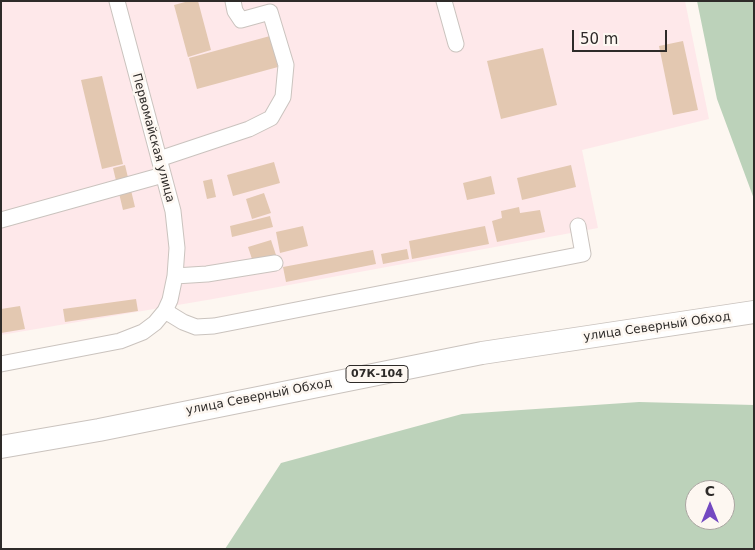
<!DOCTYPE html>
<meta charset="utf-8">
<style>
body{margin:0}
#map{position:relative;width:755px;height:550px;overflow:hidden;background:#fdf7f1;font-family:"DejaVu Sans",sans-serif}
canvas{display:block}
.frame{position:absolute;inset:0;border:2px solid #2e2b29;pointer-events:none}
.north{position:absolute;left:685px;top:480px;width:50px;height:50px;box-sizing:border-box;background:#fdf7f1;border:1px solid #aaa5a1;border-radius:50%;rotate:0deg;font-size:14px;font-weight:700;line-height:20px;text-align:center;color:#2e2b29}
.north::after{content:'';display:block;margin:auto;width:18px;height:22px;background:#7349c1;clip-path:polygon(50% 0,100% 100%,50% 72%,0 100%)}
.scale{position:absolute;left:572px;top:30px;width:95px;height:22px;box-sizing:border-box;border:2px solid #2e2b29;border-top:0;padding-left:6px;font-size:15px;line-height:18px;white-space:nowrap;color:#2e2b29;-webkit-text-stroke:4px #fdf7f1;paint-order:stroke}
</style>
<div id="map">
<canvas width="755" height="550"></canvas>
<div class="frame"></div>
<div class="north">С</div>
<div class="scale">50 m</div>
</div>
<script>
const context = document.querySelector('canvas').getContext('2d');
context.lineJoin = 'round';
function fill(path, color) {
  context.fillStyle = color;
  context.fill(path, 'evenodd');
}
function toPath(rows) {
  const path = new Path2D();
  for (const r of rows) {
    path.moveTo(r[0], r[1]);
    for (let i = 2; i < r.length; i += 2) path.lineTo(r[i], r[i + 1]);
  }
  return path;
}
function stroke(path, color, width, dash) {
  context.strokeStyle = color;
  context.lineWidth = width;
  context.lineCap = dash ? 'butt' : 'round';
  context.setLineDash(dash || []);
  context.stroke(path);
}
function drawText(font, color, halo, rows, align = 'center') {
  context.font = font + ' "DejaVu Sans",sans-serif';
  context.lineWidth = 5;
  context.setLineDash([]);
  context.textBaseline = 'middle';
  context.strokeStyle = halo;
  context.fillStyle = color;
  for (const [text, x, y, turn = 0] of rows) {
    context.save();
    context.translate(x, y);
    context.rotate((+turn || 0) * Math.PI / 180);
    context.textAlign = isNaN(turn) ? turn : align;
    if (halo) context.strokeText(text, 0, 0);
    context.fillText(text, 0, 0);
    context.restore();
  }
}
fill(toPath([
 [1,1,685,1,709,119,582,150,598,228,213,299,1,335]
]), '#fee8ea');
fill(toPath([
 [697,1,754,1,754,199,717,99],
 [639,402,754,405,754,549,225,549,281,463,462,414],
 [695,490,725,490,725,520,695,520]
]), '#bcd2ba');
fill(toPath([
 [189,1,198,1,211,50,188,57,174,5],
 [270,36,278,67,197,89,189,58],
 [683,41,698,110,673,115,659,46],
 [543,48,557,105,501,119,487,61],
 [102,76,123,164,102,169,81,80],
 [274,162,280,183,233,196,227,175],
 [125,165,135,207,123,210,113,168],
 [571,165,576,187,522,200,517,178],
 [491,176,495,194,467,200,463,183],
 [212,179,216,197,207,199,203,181],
 [264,193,271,213,252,219,246,199],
 [519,207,520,213,540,210,545,232,497,242,492,221,502,218,501,211],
 [270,216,273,227,232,237,230,226],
 [303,226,308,246,280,253,276,232],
 [485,226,489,244,412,259,409,241],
 [271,240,276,255,253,262,248,247],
 [407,249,409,259,383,264,381,254],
 [373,250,376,264,286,282,283,267],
 [136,299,138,311,65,322,63,309],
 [20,306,25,329,1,333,1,309]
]), '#e3c8b1');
const minor = toPath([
 [444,1,456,44],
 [159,159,249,129,271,118,283,97,286,65,270,12,241,20,235,11,233,1],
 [1,220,163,175],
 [175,276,207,274,275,263],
 [165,311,183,322,196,327,214,326,583,254,578,226],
 [1,364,120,341,143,332,155,323,165,311,170,300,175,276,177,248,173,211,117,1]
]);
const highway = toPath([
 [1,447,99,430,482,353,754,312]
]);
stroke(minor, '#cac3be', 17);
stroke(highway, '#cac3be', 24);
stroke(minor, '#fff', 15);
stroke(highway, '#fff', 22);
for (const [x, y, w] of [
 [377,374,62]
]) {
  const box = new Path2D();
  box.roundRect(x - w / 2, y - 8.5, w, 17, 4);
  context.fillStyle = '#fdf7f1';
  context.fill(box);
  stroke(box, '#2e2b29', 1);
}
drawText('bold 11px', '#2e2b29', null, [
 ["07К-104",377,374]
]);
drawText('12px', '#2e2b29', '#fdf7f1', [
 ["Первомайская улица",153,138,75],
 ["улица Северный Обход",657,327,-8],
 ["улица Северный Обход",259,397,-11]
]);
</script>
